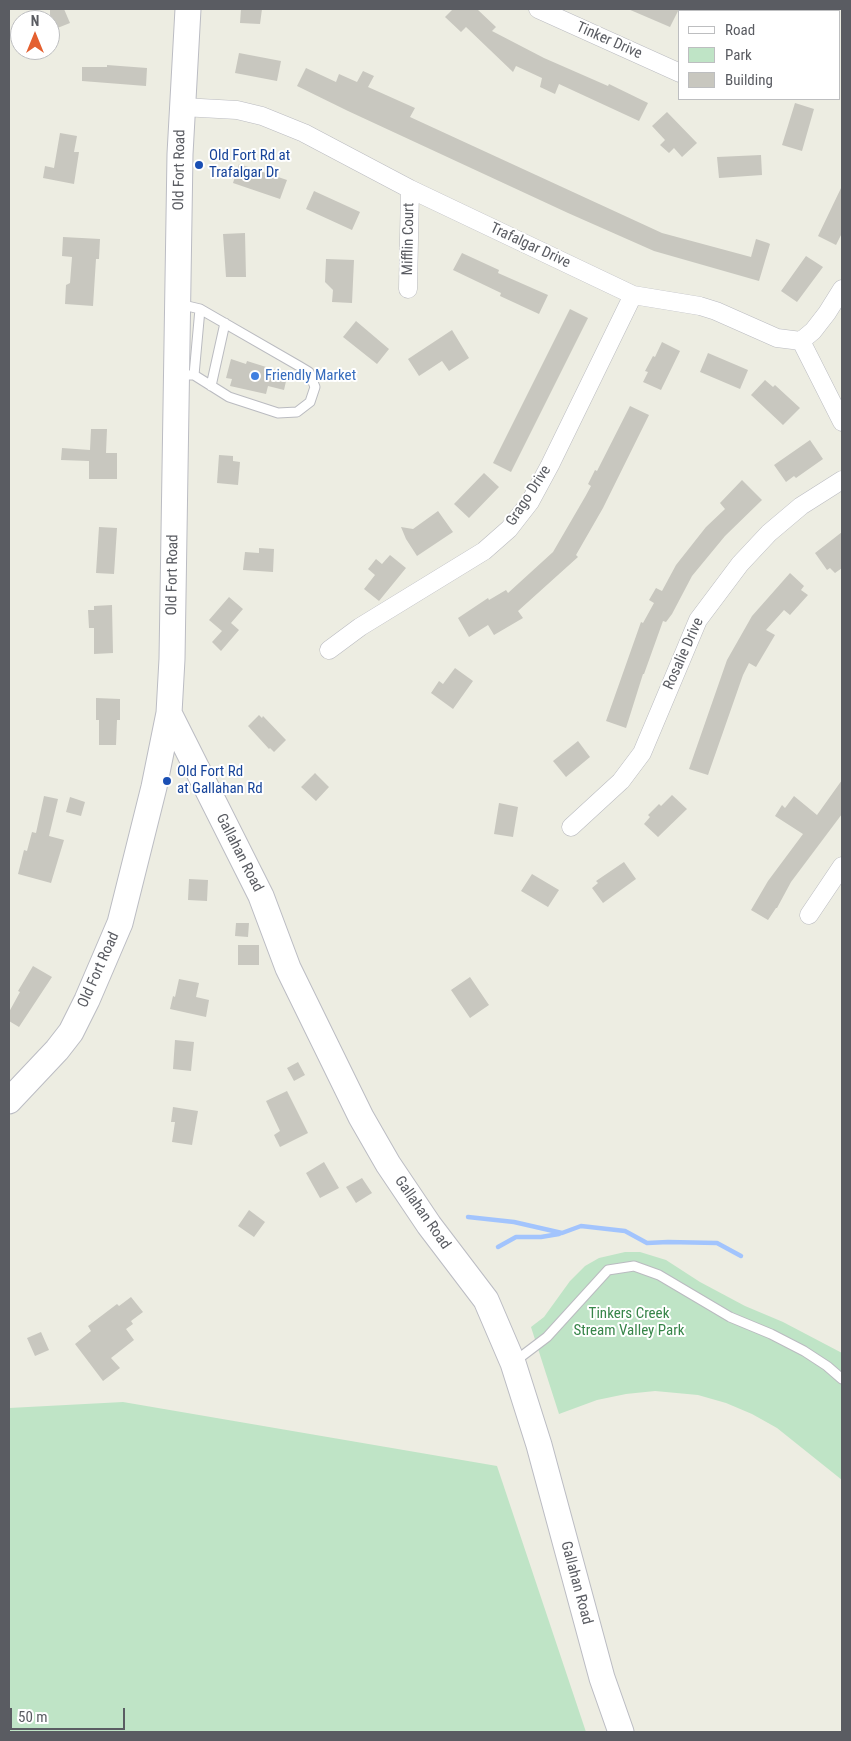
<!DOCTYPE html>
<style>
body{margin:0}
#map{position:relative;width:851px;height:1741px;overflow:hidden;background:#edede2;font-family:"Roboto Condensed",sans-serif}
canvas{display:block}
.frame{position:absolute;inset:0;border:10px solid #5a5c62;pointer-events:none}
.legend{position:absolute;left:678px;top:10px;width:162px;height:90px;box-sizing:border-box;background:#fff;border:1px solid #bdbec0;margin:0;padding:6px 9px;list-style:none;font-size:15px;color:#5a5c62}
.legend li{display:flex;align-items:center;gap:10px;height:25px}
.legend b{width:25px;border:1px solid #bdbec0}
.north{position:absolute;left:10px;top:10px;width:50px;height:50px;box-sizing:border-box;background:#fff;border:1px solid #bdbec0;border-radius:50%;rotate:0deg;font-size:14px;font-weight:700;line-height:20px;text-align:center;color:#5a5c62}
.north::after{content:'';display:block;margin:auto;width:18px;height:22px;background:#e46030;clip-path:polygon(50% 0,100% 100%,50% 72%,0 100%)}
.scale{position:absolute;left:10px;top:1708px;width:115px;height:22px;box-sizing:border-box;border:2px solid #5a5c62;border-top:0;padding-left:6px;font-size:15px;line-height:18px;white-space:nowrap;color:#5a5c62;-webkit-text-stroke:4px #fff;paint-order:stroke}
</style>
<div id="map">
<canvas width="851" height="1741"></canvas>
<div class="frame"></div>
<ul class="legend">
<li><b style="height:6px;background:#fff"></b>Road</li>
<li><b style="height:14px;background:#bfe4c6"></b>Park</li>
<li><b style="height:14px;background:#c8c7bf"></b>Building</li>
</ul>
<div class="north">N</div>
<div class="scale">50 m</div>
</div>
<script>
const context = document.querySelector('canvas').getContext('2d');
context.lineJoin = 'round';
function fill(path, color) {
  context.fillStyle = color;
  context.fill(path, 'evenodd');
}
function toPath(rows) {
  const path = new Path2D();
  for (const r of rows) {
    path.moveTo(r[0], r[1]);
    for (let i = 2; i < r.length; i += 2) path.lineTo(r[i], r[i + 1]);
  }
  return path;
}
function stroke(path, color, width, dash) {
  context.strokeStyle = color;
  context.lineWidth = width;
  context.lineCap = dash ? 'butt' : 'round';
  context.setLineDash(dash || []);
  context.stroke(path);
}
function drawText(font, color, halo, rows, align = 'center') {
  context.font = font + ' "Roboto Condensed",sans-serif';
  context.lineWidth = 4;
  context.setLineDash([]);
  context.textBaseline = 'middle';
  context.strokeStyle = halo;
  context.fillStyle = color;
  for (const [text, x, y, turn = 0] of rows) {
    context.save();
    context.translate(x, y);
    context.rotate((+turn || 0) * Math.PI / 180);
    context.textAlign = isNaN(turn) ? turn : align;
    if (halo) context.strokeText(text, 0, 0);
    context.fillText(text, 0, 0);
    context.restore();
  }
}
fill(toPath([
 [625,1252,640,1252,666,1260,700,1282,745,1306,783,1322,842,1353,842,1480,777,1428,752,1414,726,1403,698,1395,655,1391,626,1394,597,1400,559,1414,531,1327,544,1317,570,1281,585,1266,599,1258],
 [123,1402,497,1466,586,1732,9,1732,9,1408]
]), '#bfe4c6');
stroke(toPath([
 [468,1217,514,1222,562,1233,581,1226,625,1231,647,1243,668,1242,717,1243,741,1256],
 [498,1247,516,1237,541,1237,559,1234]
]), '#a2c4fd', 4.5);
fill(toPath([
 [50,9,64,9,70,23,50,31],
 [241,9,262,9,260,24,240,23],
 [453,9,477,9,496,27,492,31,544,58,608,86,609,84,648,103,639,121,559,84,555,94,540,87,542,78,516,66,513,72,466,27,461,32,445,17],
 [628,9,679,9,670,27],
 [239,53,281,61,277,81,235,73],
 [107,65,147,68,146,86,82,81,82,67,107,67],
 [306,68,336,82,339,74,357,82,363,71,374,76,368,87,415,108,410,117,662,233,751,257,756,239,768,243,770,244,759,281,654,251,568,213,348,111,297,86],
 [795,103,814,109,802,151,782,145],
 [667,112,697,143,682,157,674,148,669,153,660,145,665,140,652,126],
 [60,133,77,136,74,152,79,152,74,184,43,178,45,166,54,168],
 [761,155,762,175,719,178,717,157],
 [239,164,287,180,280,199,233,183],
 [842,186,842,233,836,245,818,236],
 [314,191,360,212,352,230,306,209],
 [245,233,246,277,226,277,223,234],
 [63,237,100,239,99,259,96,259,93,306,65,304,66,285,70,283,72,257,62,256],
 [462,253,499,270,498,273,548,295,539,314,500,296,501,293,453,270],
 [806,256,823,267,797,302,781,291],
 [326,259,354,260,352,303,332,302,333,290,325,282],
 [570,309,588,318,511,472,493,463],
 [356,321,389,349,377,364,343,337],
 [452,330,469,358,449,371,442,361,419,376,408,359],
 [662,342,680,351,661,390,643,382,648,372,645,371,653,356,655,357],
 [708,353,748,370,740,389,700,372],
 [231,359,246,364,247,361,282,372,281,376,287,377,284,390,268,386,266,394,230,386,232,379,226,378],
 [765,380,773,387,775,385,800,408,783,425,751,395],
 [630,406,649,415,603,508,576,555,578,557,518,611,523,618,494,635,488,625,469,637,458,618,488,598,489,600,506,590,508,593,553,552,585,497,591,486,588,484,595,470,597,471],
 [91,429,107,429,106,453,117,453,117,479,89,479,89,461,61,460,62,448,90,450],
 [810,440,823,459,796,478,794,476,786,482,774,465],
 [219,455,233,456,233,461,240,462,238,485,217,483],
 [484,473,499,487,469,518,454,504],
 [742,480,762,500,725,536,692,576,672,614,666,622,663,621,644,674,643,674,626,728,606,721,641,622,643,623,654,603,649,600,656,588,662,591,676,565,706,527,725,509,720,503],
 [438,511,453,532,417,556,406,539,401,527,413,529],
 [99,527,117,528,114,574,96,573],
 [842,532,842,568,835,573,830,568,827,570,815,553],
 [259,548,274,549,273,572,243,570,245,552,259,553],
 [390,555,406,568,379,601,364,589,375,575,368,569,376,559,382,564],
 [790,573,804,586,801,590,808,595,790,615,784,610,766,630,775,635,756,667,749,663,743,675,708,775,689,769,727,660,752,616],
 [229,597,243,609,231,623,239,630,221,651,212,642,222,631,209,620],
 [112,605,113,653,94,654,94,628,89,628,88,610,94,610,94,606],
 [455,668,473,681,453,709,431,693,439,681,443,684],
 [96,698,120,699,120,720,117,720,116,745,99,745,99,720,96,720],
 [259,715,262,718,263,716,286,740,274,752,270,748,269,749,248,726],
 [578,741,590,757,566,777,553,761],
 [315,773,329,787,316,801,301,787],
 [842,780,842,814,791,882,777,908,776,908,768,920,751,910,768,881,803,834,775,816,782,805,785,808,794,796,817,815],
 [672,795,687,809,658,837,644,824,650,817,648,815,659,804,661,806],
 [44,796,58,799,49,836,64,840,51,883,18,874,24,850,27,851,32,832,36,833],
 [70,797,85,802,81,816,66,812],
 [499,803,518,807,513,837,494,834],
 [624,862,636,879,603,903,592,888,598,883,596,881],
 [532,874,559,890,548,907,521,891],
 [189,879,208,880,207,901,188,900],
 [236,923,249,923,248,937,235,936],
 [238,945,259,945,259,965,238,965],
 [33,966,52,977,19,1027,9,1021,9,1012,20,992,18,991],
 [470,977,489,1005,470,1018,451,990],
 [179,979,199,983,196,997,209,1000,206,1017,170,1009,173,996,175,997],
 [175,1040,194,1042,191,1071,173,1069],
 [298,1062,305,1075,294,1081,287,1068],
 [287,1091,308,1133,280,1147,274,1135,280,1131,266,1101],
 [173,1107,198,1111,192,1145,172,1142,175,1122,171,1122],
 [324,1162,339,1188,320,1198,306,1173],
 [362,1178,372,1193,356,1203,346,1187],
 [249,1210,265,1222,254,1237,238,1226],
 [131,1297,143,1312,131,1321,133,1324,126,1329,134,1340,111,1358,120,1368,103,1381,75,1344,91,1331,88,1326,117,1304,119,1306],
 [41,1332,49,1350,35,1356,27,1338]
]), '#c8c7bf');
const lane = toPath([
 [177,375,194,375,229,397,278,413,297,412,310,402,315,387,309,372,299,366,200,309,179,304],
 [194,375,200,309],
 [211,386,225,323],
 [514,1362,547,1337,608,1270,634,1266,659,1275,730,1317,771,1334,804,1351,827,1366,842,1379]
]);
const street = toPath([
 [538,9,680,73],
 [763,11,764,9],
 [182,107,237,110,262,116,304,133,410,189,633,295,700,306,716,311,777,338,801,341,842,422],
 [408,289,410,189],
 [801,341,813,331,827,313,842,289],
 [329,650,360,627,484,551,509,529,530,502,550,465,633,295],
 [571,827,621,781,642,753,698,620,740,564,769,533,801,506,842,480],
 [809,915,842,866]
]);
const secondary = toPath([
 [169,713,261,896,288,968,361,1117,388,1164,429,1225,486,1300,513,1363,539,1445,602,1678,621,1732],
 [9,1101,57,1050,71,1032,87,1000,120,923,154,787,169,713,172,659,180,154,188,9]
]);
stroke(lane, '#babbc0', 11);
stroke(street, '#babbc0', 19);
stroke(secondary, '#bbbcc3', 27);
stroke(lane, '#fff', 9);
stroke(street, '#fff', 18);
stroke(secondary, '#fff', 25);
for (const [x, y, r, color] of [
 [199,165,5,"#1a4fb4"],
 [255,376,5,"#3f7fe0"],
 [167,781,5,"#1a4fb4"]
]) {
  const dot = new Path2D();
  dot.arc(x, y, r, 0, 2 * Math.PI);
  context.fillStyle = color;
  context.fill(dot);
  stroke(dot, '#fff', 2);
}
drawText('15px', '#5a5c62', '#fff', [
 ["Tinker Drive",609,41,24],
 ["Old Fort Road",180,170,-89],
 ["Mifflin Court",409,239,-89],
 ["Trafalgar Drive",530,246,25],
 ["Grago Drive",529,496,-57],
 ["Old Fort Road",173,575,-89],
 ["Rosalie Drive",684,654,-66],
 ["Gallahan Road",239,853,63],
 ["Old Fort Road",99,970,-66],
 ["Gallahan Road",422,1213,55],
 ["Gallahan Road",576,1583,75]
]);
drawText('15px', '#164399', '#fff', [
 ["Old Fort Rd at",209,156],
 ["Trafalgar Dr",209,173],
 ["Old Fort Rd",177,772],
 ["at Gallahan Rd",177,789]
], 'left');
drawText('15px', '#366cbe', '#fff', [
 ["Friendly Market",265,376]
], 'left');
drawText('15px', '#378549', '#fff', [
 ["Tinkers Creek",629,1314],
 ["Stream Valley Park",629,1331]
]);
</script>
